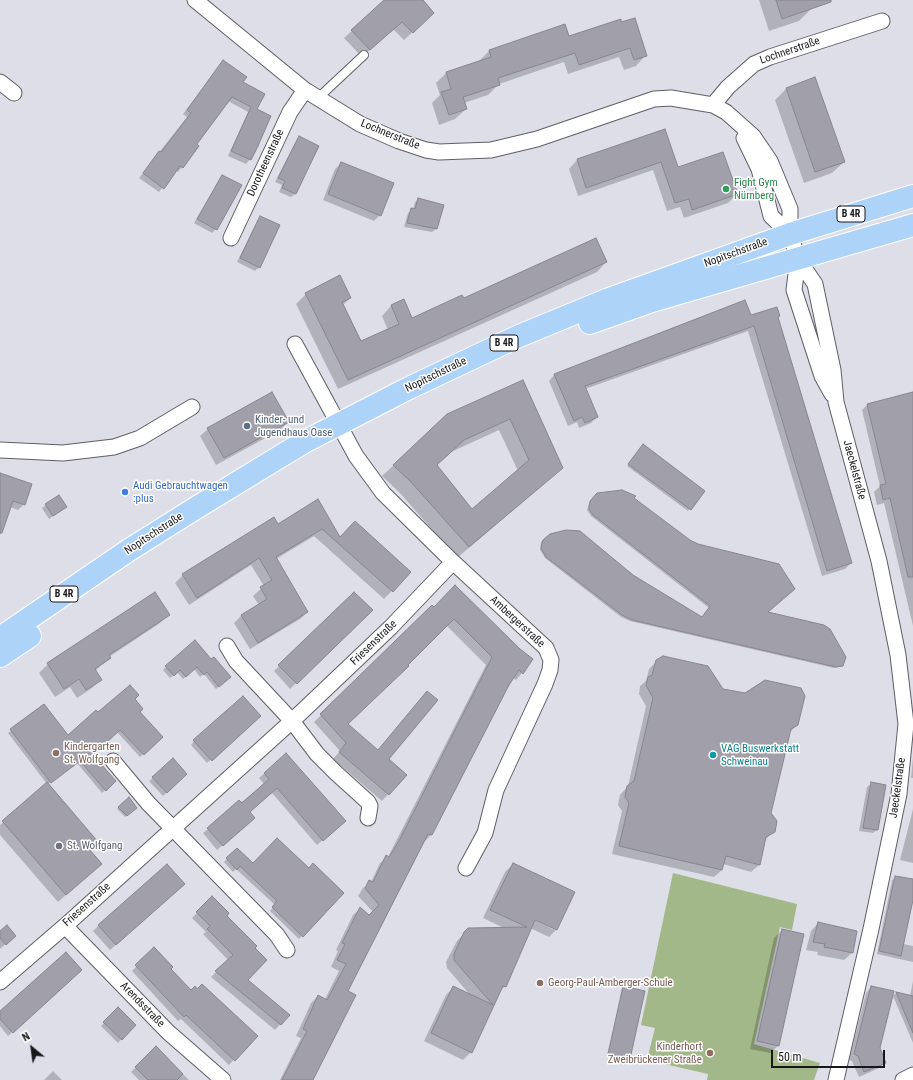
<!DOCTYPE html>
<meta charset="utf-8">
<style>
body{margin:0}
#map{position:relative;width:913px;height:1080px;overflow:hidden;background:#dedee9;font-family:"Roboto Condensed",sans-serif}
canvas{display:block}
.north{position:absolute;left:12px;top:1028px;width:40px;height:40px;-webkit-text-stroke:3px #fff;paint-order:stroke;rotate:331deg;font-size:11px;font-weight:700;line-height:16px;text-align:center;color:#18171b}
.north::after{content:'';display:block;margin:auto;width:14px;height:18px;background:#18171b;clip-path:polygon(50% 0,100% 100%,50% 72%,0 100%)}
.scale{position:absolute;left:771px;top:1050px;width:114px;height:18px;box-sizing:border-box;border:2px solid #18171b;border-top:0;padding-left:5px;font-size:12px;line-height:14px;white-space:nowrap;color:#18171b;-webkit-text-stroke:3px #fff;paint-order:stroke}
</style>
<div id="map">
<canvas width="913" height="1080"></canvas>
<div class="north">N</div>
<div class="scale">50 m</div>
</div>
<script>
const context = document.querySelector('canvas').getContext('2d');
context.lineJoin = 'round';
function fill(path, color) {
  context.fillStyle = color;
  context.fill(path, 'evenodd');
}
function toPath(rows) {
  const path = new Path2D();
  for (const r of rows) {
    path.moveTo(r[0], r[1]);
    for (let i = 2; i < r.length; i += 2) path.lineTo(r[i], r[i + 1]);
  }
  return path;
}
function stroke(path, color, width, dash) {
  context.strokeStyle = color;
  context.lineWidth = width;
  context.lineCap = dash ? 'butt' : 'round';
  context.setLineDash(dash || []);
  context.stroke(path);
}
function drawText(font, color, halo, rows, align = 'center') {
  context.font = font + ' "Roboto Condensed",sans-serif';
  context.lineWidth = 3;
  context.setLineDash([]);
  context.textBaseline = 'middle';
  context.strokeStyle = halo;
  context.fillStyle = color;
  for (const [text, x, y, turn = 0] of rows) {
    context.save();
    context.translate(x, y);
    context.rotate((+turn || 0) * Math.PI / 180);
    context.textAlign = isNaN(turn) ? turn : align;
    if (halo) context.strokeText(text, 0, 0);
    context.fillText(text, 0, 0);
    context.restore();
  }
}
fill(toPath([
 [673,873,797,904,792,930,780,927,754,1044,820,1063,814,1080,707,1080,708,1074,647,1060,655,1028,641,1025]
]), '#a3b888');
fill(toPath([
 [386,0,422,0,433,13,404,40,393,29,362,57,344,38],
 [759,0,809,0,812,8,799,21,769,31],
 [621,24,646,55,636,66,624,70,619,57,568,74,564,62,499,84,488,95,464,103,466,109,455,119,439,125,432,103,440,95,436,83,446,73,479,61,489,51,565,26,569,38],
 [223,61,255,110,250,159,246,164,228,156,248,112,228,101,196,145,197,146,182,167,178,172,176,170,159,192,139,178,187,117,183,114],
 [815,79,844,162,832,173,804,183,775,100,786,89],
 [664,131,677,169,737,194,728,203,684,218,680,207,667,211,653,170,578,196,569,169,577,160],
 [299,137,318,146,295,194,291,197,279,192,282,185,275,182,296,141],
 [341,163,380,215,374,221,323,200,335,169],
 [222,176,216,229,212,233,194,223],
 [418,199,436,229,432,232,404,227,408,213,413,209,415,202],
 [260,217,259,267,255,271,237,262,257,221],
 [606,262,597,272,338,389,296,304,306,294,350,298,343,305,361,342,388,330,382,316,391,306,403,300,412,319,464,300],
 [745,301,750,316,779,316,777,319,851,563,845,569,822,576,748,331,585,389,597,417,591,423,579,428,577,422,568,426,549,381,554,375],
 [523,381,562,468,457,558,400,493,382,476,394,465],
 [499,430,518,471,472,510,436,466,451,452],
 [913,393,913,626,884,503,877,505,874,492,880,486,862,410,868,404],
 [288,422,280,430,216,465,200,436,208,429],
 [642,447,703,491,688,511,627,466],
 [0,474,24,504,18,510,10,507,0,535],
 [598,494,633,498,766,612,842,666,834,668,630,621,621,617,545,558,540,550,541,542,550,534,557,532,579,532,632,576,702,618,709,608,591,516,587,510,589,503],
 [317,501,340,538,410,572,384,599,314,536,276,559,307,612,300,619,250,649,234,623,242,615,259,605,253,596,264,586,251,565,189,605,175,583,183,575,273,519,277,525],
 [46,505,66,507,49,519,42,508],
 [354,593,371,610,290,689,274,671],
 [432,606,519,650,532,660,522,673,516,680,513,678,507,687,431,835,424,842,347,991,312,1080,280,1080,301,1038,296,1036,311,1003,318,996,325,999,339,971,331,967,338,951,336,950,353,915,360,909,369,917,373,912,358,896,363,888,371,882,380,863,388,857,392,849,486,665,446,625,347,724,378,751,427,692,388,760,405,775,382,801,333,759,340,751,314,722],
 [168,615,160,623,109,657,95,671,100,680,92,688,77,698,70,687,55,697,39,673,48,664],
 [195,642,227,679,216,689,204,674,200,677,194,669,183,679,177,672,170,678,163,670],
 [657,661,797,725,789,733,770,813,774,831,765,840,759,865,751,872,723,864,722,870,714,877,612,854,622,811,618,805,620,795,628,786,646,706,639,694,640,686,646,681,649,669],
 [133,700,138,712,161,737,140,757,117,732,91,756,115,781,102,793,77,763,47,785,98,842,89,851,93,871,58,902,0,835,0,825,47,784,8,733,44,705,68,736,98,713],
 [256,720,207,763,191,745,194,741],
 [286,754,339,826,317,845,272,793,249,812,249,823,217,850,203,833,264,784,259,778],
 [913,757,913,778,911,778],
 [186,774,163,796,149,781,153,778],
 [871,784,877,830,873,833,859,831,867,787],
 [129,799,135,809,125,817,117,809],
 [913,809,913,863,900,860],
 [237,849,253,864,342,893,299,939,270,911,275,905,236,869,233,872,224,862],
 [513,864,557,929,549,937,530,928,505,986,499,992,471,1052,463,1060,424,1041,446,995,453,988,471,996,447,968,446,962,457,941,468,929,506,929,483,918,505,872],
 [531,917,555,928,555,930,530,918],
 [896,877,913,880,913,896,903,944,913,946,913,962,877,954,892,880],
 [178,889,110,950,93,931,99,925],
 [212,898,226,916,246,980,289,1015,275,1030,211,977,228,960,203,934,206,932,192,918],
 [818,923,852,953,844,960,817,955,818,952,806,950,811,931],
 [782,930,778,1046,770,1053,750,1049,774,938],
 [0,933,9,941,0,949],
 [154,949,170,969,191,991,256,1036,229,1065,181,1019,178,1021,132,971],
 [77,974,8,1036,0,1026,0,1013],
 [913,981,913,1043,893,996,896,993,910,996],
 [624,987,629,1058,628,1060,607,1055],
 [871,987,879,1048,885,1063,879,1068,859,1077,852,1061,849,1060,866,993],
 [118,1009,134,1025,118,1043,101,1026],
 [156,1048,189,1080,139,1080,131,1072],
 [53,1071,62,1080,44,1080]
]), '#0003');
const building = toPath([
 [384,0,423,0,434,13,413,33,402,22,370,50,351,30,384,0],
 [776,0,831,0,831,2,782,19,776,0],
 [635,18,647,56,634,60,630,48,579,65,575,53,498,78,500,85,463,97,467,109,449,115,441,92,451,89,446,72,491,57,489,50,565,24,569,36,621,19,621,22,635,18],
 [223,60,247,77,243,82,265,94,257,109,271,116,258,146,251,160,231,151,251,107,232,97,197,144,199,146,183,168,180,166,164,189,143,173,159,151,161,152,191,113,187,110,223,60],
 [815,77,845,162,815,172,786,88,815,77],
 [665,129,678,167,723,152,738,194,692,210,689,199,675,203,661,162,586,188,577,159,665,129],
 [299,136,319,146,296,194,282,188,285,181,278,178,299,136],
 [341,162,394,183,381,216,328,194,341,162],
 [222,175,242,185,217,230,197,219,222,175],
 [418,198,444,205,437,229,407,223,411,208,415,209,418,198],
 [260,216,280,225,260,268,240,258,260,216],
 [596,238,607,262,348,380,305,293,340,275,351,298,342,302,361,341,399,324,391,305,404,299,412,318,462,295,464,298,596,238],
 [745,300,751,315,777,307,780,316,778,317,852,563,827,571,754,326,585,386,598,417,585,423,582,417,574,421,554,374,745,300],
 [523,380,563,468,469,547,411,482,393,465,447,414,523,380],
 [510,419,529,460,472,509,437,465,464,440,510,419],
 [272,392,289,422,224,458,207,428,272,392],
 [913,392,913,577,908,577,890,498,883,500,880,485,886,484,867,404,913,392],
 [643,444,705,491,691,510,628,464,643,444],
 [0,473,32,484,25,505,13,501,2,533,0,533,0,473],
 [622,490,636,496,634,498,690,540,698,544,779,564,795,589,768,612,824,625,830,629,846,657,843,666,836,667,632,620,622,615,546,557,541,548,543,540,550,534,566,530,580,531,633,575,702,617,710,606,593,515,589,509,590,501,597,493,622,490],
 [59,495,67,507,53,516,45,504,59,495],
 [318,499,340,537,355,521,411,572,393,592,322,529,276,557,308,612,258,643,241,615,267,599,260,587,272,580,259,558,197,598,182,574,274,517,278,524,318,499],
 [455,585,520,649,533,659,523,674,519,670,509,685,432,835,428,834,348,991,356,995,313,1080,282,1080,307,1031,303,1029,318,995,327,1000,346,964,337,960,345,944,342,943,360,907,369,915,379,905,365,888,369,880,373,882,386,855,389,857,399,841,492,657,454,619,408,665,409,666,348,724,378,750,427,691,438,700,389,759,407,775,389,795,339,752,346,743,320,714,432,605,434,607,455,585],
 [155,592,170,615,109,655,111,658,95,669,102,680,86,690,79,679,64,689,47,663,155,592],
 [354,592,373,610,297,684,278,665,354,592],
 [195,640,211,659,214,657,231,677,219,687,207,672,204,675,197,667,186,677,180,670,174,676,165,666,195,640],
 [663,656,708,666,723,689,745,693,765,680,801,688,805,696,798,725,791,729,771,813,777,821,775,832,766,837,760,865,726,856,722,870,619,846,629,803,625,797,627,786,634,781,653,698,646,685,648,677,652,675,656,660,663,656],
 [130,685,139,695,135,699,143,709,140,712,163,737,144,755,120,730,93,755,116,781,106,791,80,761,51,783,10,729,44,704,68,735,96,710,98,712,130,685],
 [243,696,261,716,212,761,193,740,243,696],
 [286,753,346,821,323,841,277,788,250,812,255,818,223,846,207,828,239,800,242,803,269,779,264,773,286,753],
 [173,758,187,774,167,793,152,777,173,758],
 [47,782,99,843,90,850,102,864,66,895,2,821,47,782],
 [871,782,886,785,878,830,863,828,871,782],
 [129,797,137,808,127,816,118,807,129,797],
 [277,838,309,868,313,863,344,893,303,937,272,907,277,901,240,866,237,870,226,858,237,848,253,863,277,838],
 [513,863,575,892,557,930,535,920,506,987,503,986,472,1053,431,1033,453,986,493,1005,454,960,454,954,464,932,468,928,527,927,490,910,513,863],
 [167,864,185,884,116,945,98,925,167,864],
 [895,876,913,879,913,900,901,956,879,951,895,876],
 [212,896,229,913,227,916,257,946,255,948,267,960,248,980,290,1015,281,1025,215,971,233,955,207,929,210,926,196,912,212,896],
 [818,922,857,931,853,953,824,947,825,944,813,942,818,922],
 [7,925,16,936,6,945,0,938,0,931,7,925],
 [782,929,804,934,779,1046,757,1041,782,929],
 [154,947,173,967,171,969,191,990,195,986,197,989,202,984,258,1036,235,1061,186,1015,184,1017,135,965,154,947],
 [66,952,82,970,13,1033,0,1019,0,1011,66,952],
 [623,986,645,991,630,1059,608,1054,623,986],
 [871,986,894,991,880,1048,886,1063,864,1072,858,1056,854,1054,871,986],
 [896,992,913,996,913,1033,896,992],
 [118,1007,136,1025,122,1040,103,1022,118,1007],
 [156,1046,183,1074,177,1080,148,1080,135,1067,156,1046]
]);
fill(building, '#a19faa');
stroke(building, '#87858f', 1);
const lane = toPath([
 [318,98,364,55]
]);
const street = toPath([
 [195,0,305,90,360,124,399,141,426,150,439,152,491,150,537,139,654,99,671,98,713,105,726,112,753,136,770,161,790,209,790,234,798,259,815,284,833,370,836,402,879,561,898,655,906,724,899,794,871,929,836,1080],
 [0,82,14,93],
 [713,105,728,87,754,64,770,57,882,21],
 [744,138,759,169,771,216,790,234],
 [231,238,290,112,305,90],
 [798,259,794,290,822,376,832,394],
 [295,344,356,456,383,493,453,562,546,648,551,660,550,670,545,684,496,790,485,833,466,868],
 [0,450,63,453,114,447,140,438,192,407],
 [227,646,236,661,292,721,317,754,336,773,368,802,370,806,368,818],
 [113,761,148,803,277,935,287,950],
 [65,926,168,1032,223,1080],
 [0,982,65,926,292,721,391,627,453,562],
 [903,1080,913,1075]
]);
const primary = toPath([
 [590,323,652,301,913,225],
 [0,638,129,550,199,506,304,442,409,388,519,336,609,299,790,234,913,196],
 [0,656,30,636]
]);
stroke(lane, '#5e5e68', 10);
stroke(street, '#5e5e68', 17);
stroke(primary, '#fff', 24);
stroke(lane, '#fff', 8);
stroke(street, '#fff', 15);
stroke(primary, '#add3f8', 22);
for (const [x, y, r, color] of [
 [726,189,4,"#2e9e5b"],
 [247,426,4,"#5c6f8a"],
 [125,492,4,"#3f7fe0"],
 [56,753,4,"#8d6e63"],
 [713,755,4,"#0f9aa8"],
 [59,846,4,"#6b7280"],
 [540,983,4,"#8d6e63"],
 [710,1053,4,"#8d6e63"]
]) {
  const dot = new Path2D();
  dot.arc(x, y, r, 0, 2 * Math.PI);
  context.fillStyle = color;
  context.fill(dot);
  stroke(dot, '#fff', 1.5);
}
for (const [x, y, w] of [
 [851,214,28],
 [504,343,28],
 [64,594,28]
]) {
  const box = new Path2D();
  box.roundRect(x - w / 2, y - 8, w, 16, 3);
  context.fillStyle = '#fff';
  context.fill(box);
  stroke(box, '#18171b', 1);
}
drawText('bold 10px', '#18171b', null, [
 ["B 4R",851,214],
 ["B 4R",504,343],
 ["B 4R",64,594]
]);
drawText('11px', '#18171b', '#fff', [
 ["Lochnerstraße",790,51,-19],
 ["Lochnerstraße",390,135,22],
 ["Dorotheenstraße",266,163,-65],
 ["Nopitschstraße",736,253,-20],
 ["Nopitschstraße",436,375,-26],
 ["Jaeckelstraße",854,470,75],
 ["Nopitschstraße",154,534,-33],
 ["Ambergerstraße",517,622,43],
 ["Friesenstraße",374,643,-44],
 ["Jaeckelstraße",898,788,-82],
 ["Friesenstraße",87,905,-42],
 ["Arendsstraße",142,1005,46]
]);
drawText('11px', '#27864d', '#fff', [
 ["Fight Gym",734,183],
 ["Nürnberg",734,196]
], 'left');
drawText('11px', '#4e5e75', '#fff', [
 ["Kinder- und",255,420],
 ["Jugendhaus Oase",255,433]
], 'left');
drawText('11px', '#366cbe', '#fff', [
 ["Audi Gebrauchtwagen",133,486],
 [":plus",133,499]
], 'left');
drawText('11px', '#785e54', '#fff', [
 ["Kindergarten",64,747],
 ["St. Wolfgang",64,760],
 ["Georg-Paul-Amberger-Schule",548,983],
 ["Kinderhort",702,1047,"right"],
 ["Zweibrückener Straße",702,1060,"right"]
], 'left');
drawText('11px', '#0d838f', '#fff', [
 ["VAG Buswerkstatt",721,749],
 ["Schweinau",721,762]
], 'left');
drawText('11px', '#5b616d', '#fff', [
 ["St. Wolfgang",67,846]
], 'left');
</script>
